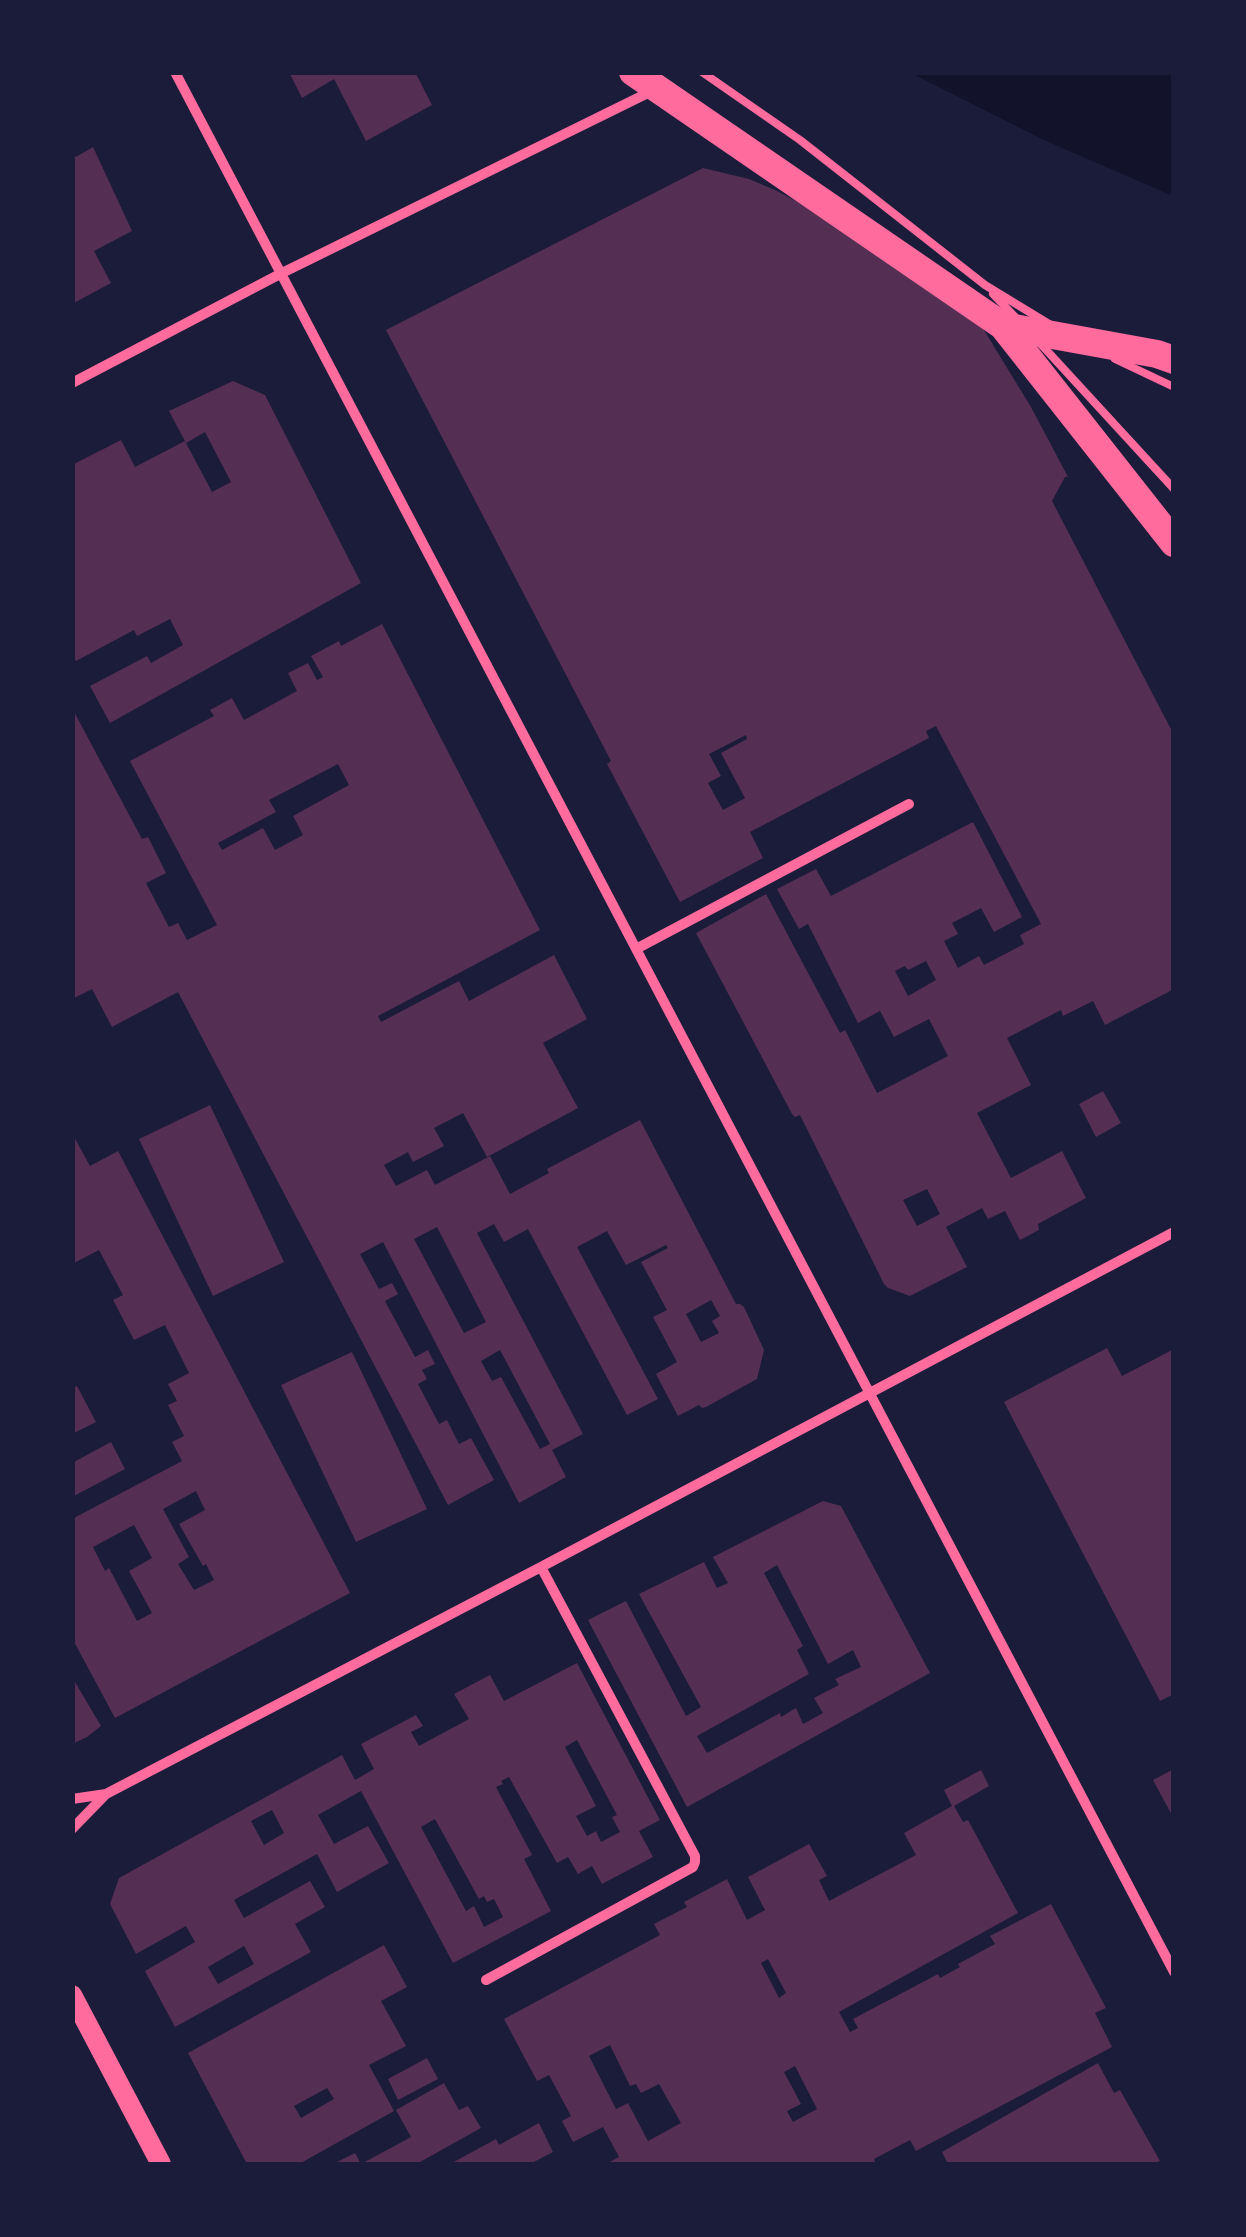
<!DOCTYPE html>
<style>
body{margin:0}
#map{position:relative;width:1246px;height:2237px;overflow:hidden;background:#1b1b3a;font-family:Commissioner,sans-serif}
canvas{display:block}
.frame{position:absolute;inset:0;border:75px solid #1b1b3a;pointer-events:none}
</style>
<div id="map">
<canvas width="1246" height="2237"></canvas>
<div class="frame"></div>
</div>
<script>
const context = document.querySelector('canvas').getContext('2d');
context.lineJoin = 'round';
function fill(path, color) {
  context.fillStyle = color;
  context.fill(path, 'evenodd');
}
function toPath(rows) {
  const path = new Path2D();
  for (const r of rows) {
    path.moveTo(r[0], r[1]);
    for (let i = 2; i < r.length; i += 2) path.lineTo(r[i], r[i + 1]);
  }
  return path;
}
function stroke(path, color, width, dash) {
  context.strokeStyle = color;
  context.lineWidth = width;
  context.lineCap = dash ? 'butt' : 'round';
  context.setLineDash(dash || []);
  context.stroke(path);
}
fill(toPath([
 [911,73,1173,73,1173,196,1044,140]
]), '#12122b');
fill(toPath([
 [289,72,415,72,432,105,366,141,334,79,302,98],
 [93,147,132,231,94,251,111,283,72,304,72,151,76,157],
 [703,168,749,179,777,191,882,246,979,322,1031,407,1068,477,1065,477,1052,501,1174,735,1174,989,1105,1025,1093,1001,1063,1016,1061,1010,1007,1038,1031,1085,977,1113,1011,1178,1062,1151,1086,1198,1038,1224,1039,1230,1020,1240,1005,1211,988,1219,982,1208,946,1227,967,1267,910,1296,888,1288,884,1284,800,1115,795,1117,792,1114,696,933,766,894,840,1033,845,1030,877,1093,948,1056,929,1019,894,1037,880,1011,858,1023,808,924,799,929,777,889,816,869,831,896,973,822,1022,917,994,932,981,908,952,923,958,934,944,941,958,968,979,956,984,965,1024,944,1020,935,1041,924,936,726,926,731,929,738,750,832,763,858,680,902,607,764,611,761,386,330],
 [746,735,747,739,721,753,745,798,723,810,708,783,721,776,709,754],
 [926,961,936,980,908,996,895,971,905,966,908,970],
 [927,1189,940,1214,917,1226,903,1200],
 [233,381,265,395,361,583,110,723,90,686,147,656,151,663,183,645,170,619,137,636,134,630,76,661,72,653,72,465,121,440,135,467,185,441,212,492,231,482,205,432,186,443,169,411],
 [382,624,540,930,378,1016,381,1022,459,981,469,1001,554,955,587,1019,543,1043,578,1108,487,1157,463,1113,434,1128,444,1146,413,1162,408,1152,384,1165,396,1186,427,1170,435,1185,490,1156,510,1194,549,1173,547,1169,640,1120,736,1304,740,1304,744,1307,764,1350,757,1379,706,1407,702,1408,699,1405,678,1416,656,1374,677,1362,653,1317,667,1310,641,1262,668,1248,666,1245,626,1265,607,1231,577,1247,658,1399,627,1415,528,1229,504,1242,494,1224,477,1233,583,1434,552,1450,566,1477,519,1503,383,1242,360,1254,379,1289,392,1283,398,1294,385,1301,415,1357,428,1350,435,1364,422,1370,427,1379,418,1384,439,1424,447,1420,459,1444,471,1438,494,1480,448,1505,178,992,112,1027,92,989,72,999,72,708,142,839,148,837,166,873,146,883,169,927,178,923,187,940,217,925,130,761,214,716,210,710,232,698,244,720,297,691,288,673,308,663,317,680,323,677,311,656,339,641,341,646],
 [338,764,349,785,293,816,303,835,275,850,263,828,222,850,218,843,276,812,269,800],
 [437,1227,486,1322,464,1333,414,1239],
 [711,1300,720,1316,712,1321,719,1333,701,1342,686,1314],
 [500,1350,550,1444,540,1449,501,1377,492,1381,481,1361],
 [1103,1091,1121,1123,1096,1137,1079,1104],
 [210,1105,284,1262,213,1296,139,1139],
 [72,1133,90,1166,118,1151,350,1593,115,1718,72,1638,72,1519,182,1461,172,1442,184,1436,168,1405,177,1401,168,1384,189,1373,165,1325,134,1340,113,1300,123,1295,99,1250,72,1264],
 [196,1491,205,1510,179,1524,203,1566,206,1564,214,1580,194,1590,178,1564,189,1557,163,1509],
 [134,1525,152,1558,129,1571,152,1613,137,1621,109,1568,105,1571,93,1547],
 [1107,1348,1122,1376,1174,1349,1174,1694,1160,1701,1004,1402],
 [352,1352,427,1509,356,1542,281,1385],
 [77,1386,96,1422,72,1434,72,1388],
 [111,1442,125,1469,72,1497,72,1463],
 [823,1501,841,1506,930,1673,687,1807,588,1620,626,1601,686,1716,701,1707,639,1594,704,1562,717,1588,728,1583,713,1557],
 [777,1565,828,1664,853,1650,861,1667,835,1679,839,1685,814,1698,823,1713,803,1724,796,1708,781,1717,780,1713,707,1753,697,1736,809,1674,797,1650,803,1646,764,1573],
 [577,1663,660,1820,639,1831,653,1857,602,1884,592,1866,578,1874,568,1857,557,1863,509,1777,501,1781,503,1784,496,1787,532,1855,524,1859,551,1911,453,1963,361,1791,318,1815,334,1844,368,1826,389,1863,337,1892,317,1854,234,1900,244,1918,310,1881,325,1907,295,1924,311,1952,175,2027,145,1971,195,1942,186,1926,136,1954,110,1904,119,1878,342,1755,355,1780,374,1769,361,1744,416,1715,423,1726,411,1732,419,1746,430,1740,469,1719,454,1694,490,1675,504,1701],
 [577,1740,617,1815,612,1817,620,1832,601,1842,596,1831,587,1836,576,1816,596,1806,565,1747],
 [272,1810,284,1833,264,1845,251,1821],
 [435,1819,479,1899,484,1896,487,1902,494,1899,503,1917,484,1927,474,1906,466,1911,421,1827],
 [244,1946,254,1964,218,1984,208,1967],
 [72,1677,101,1726,87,1737,72,1744],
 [1174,1769,1174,1819,1153,1780],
 [981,1770,989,1786,954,1806,963,1822,968,1820,1018,1913,839,2012,850,2032,858,2028,853,2019,938,1974,940,1978,960,1967,958,1964,995,1944,990,1936,1051,1904,1106,2008,1095,2013,1112,2047,916,2151,910,2140,874,2159,876,2164,606,2164,619,2157,603,2127,573,2142,562,2121,571,2116,549,2075,537,2081,504,2019,660,1935,654,1924,687,1907,684,1902,727,1879,747,1920,765,1910,748,1877,809,1844,827,1876,819,1880,829,1901,916,1855,904,1833,952,1806,944,1790],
 [768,1959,786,1993,779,1998,761,1963],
 [610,2045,630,2086,636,2084,641,2093,659,2084,681,2123,648,2141,628,2103,616,2109,589,2056],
 [795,2066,817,2109,793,2122,787,2111,801,2104,784,2072],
 [384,1945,407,1987,381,2001,406,2046,369,2065,394,2111,299,2164,247,2164,188,2053],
 [327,2088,334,2099,301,2118,294,2106],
 [427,2058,438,2079,398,2100,388,2079],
 [1098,2063,1114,2093,1120,2090,1160,2161,1153,2164,948,2164,942,2152],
 [444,2083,459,2110,468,2106,481,2128,420,2162,421,2164,333,2164,355,2153,361,2164,411,2137,396,2110],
 [539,2123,553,2152,530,2164,450,2164,496,2139,499,2145]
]), '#542f53');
stroke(toPath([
 [702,72,800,140,985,285,1049,324],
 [993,294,1018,320],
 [1038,341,1174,489],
 [1115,359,1174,387]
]), '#ff6b9d', 8);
stroke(toPath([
 [175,72,1174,1972],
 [72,383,282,273,652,91],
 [636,949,909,804],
 [72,1799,106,1794,541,1567,1174,1232],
 [72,1829,106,1794],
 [486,1980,693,1867,695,1862,695,1856,541,1567]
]), '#ff6b9d', 10);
stroke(toPath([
 [72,1995,161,2164]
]), '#ff6b9d', 20);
stroke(toPath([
 [633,72,1003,326,1157,354,1174,360],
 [1003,326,1174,543]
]), '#ff6b9d', 28);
</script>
